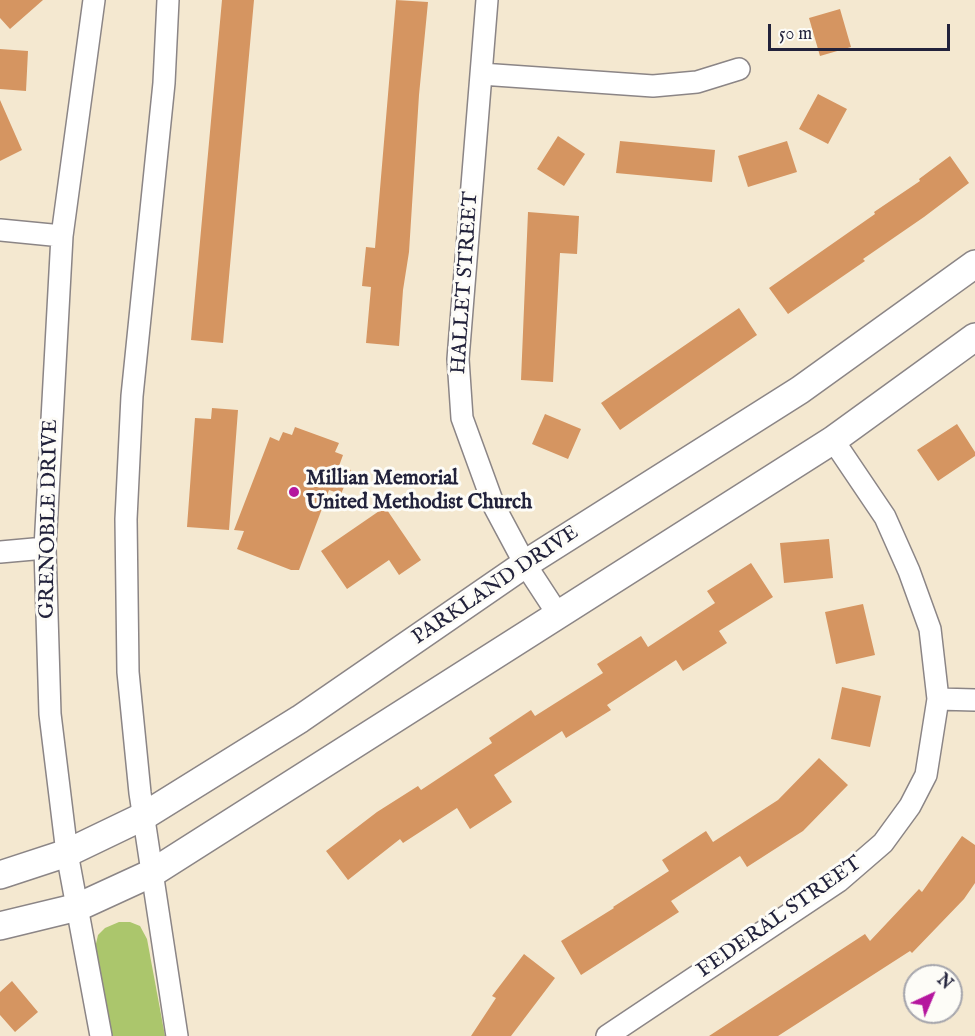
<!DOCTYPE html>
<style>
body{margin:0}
#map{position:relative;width:975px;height:1036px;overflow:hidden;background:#f4e8d0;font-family:"IM FELL English",serif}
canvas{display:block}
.north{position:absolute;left:903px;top:964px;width:60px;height:60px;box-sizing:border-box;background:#fdfcf7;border:2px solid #a5a5ac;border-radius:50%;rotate:44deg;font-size:16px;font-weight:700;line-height:24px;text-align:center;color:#22223b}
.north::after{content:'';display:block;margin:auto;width:21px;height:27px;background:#b5179e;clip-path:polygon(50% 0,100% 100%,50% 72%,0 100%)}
.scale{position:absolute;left:768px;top:24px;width:182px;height:27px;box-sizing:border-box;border:3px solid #22223b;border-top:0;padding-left:8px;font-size:18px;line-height:21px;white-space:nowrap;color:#22223b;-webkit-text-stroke:4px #fdfcf7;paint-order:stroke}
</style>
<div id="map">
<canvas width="975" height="1036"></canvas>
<div class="north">N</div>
<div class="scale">50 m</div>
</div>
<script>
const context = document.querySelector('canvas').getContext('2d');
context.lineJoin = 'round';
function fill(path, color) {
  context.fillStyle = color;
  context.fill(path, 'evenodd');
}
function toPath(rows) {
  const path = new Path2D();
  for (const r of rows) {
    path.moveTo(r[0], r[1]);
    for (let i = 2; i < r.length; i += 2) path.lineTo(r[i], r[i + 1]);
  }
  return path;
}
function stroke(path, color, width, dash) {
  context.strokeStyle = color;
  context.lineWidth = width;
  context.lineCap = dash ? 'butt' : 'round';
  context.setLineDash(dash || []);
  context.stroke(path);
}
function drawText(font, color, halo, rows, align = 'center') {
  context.font = font + ' "IM FELL English",serif';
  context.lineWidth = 6;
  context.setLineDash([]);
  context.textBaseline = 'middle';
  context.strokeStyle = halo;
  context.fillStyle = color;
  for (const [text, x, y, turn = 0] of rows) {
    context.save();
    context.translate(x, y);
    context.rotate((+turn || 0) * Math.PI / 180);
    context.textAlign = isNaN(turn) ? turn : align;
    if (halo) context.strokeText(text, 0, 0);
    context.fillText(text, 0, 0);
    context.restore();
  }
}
fill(toPath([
 [119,922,130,922,140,926,147,939,165,1036,111,1036,95,948,98,935,105,928]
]), '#abc66c');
fill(toPath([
 [0,0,43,0,10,29,0,18],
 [222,0,254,0,223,343,191,340],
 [396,0,428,2,419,95,409,252,403,290,399,346,366,343,371,287,362,286,366,247,375,248],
 [840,9,851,47,820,56,809,18],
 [0,49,28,51,26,91,0,89],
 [818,94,847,109,828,144,799,129],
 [0,100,22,150,0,161],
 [558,136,585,154,564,186,537,169],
 [620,141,715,150,712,182,616,173],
 [787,141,797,172,748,187,738,156],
 [950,156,969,183,924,217,863,259,865,261,788,314,769,288,875,214,874,212,920,181,919,179],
 [528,212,579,216,577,254,560,253,553,382,521,380],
 [739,308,757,335,620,430,601,403],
 [212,408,238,410,229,530,187,527,195,418,211,419],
 [545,414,581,429,568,459,532,444],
 [957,424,975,452,975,456,938,481,917,450],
 [295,427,339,443,335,452,343,455,339,466,351,470,341,494,329,490,299,570,291,570,237,549,244,531,234,530,270,437,279,441,283,432,292,435],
 [385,507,421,560,399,575,389,560,347,589,321,551],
 [829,539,833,578,784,583,780,543],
 [751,563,773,597,719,631,727,643,683,671,676,660,607,705,611,710,566,738,562,731,494,775,512,802,470,829,457,808,403,843,400,839,348,880,326,851,377,812,418,786,421,790,492,743,489,738,531,710,535,716,603,673,597,664,641,636,648,647,715,603,707,591],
 [863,604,875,655,836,664,825,612],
 [842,687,881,696,870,747,831,739],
 [819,758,848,785,803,831,747,867,740,856,671,901,679,912,581,975,561,941,614,908,613,907,669,871,662,860,706,831,713,842,778,800],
 [962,836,975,845,975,883,964,899,912,953,910,951,778,1036,709,1036,865,934,870,941,919,889,922,892],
 [524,954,555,978,511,1036,471,1036,496,998,492,996],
 [12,981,38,1012,15,1032,0,1015,0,992]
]), '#d59561');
const minor = toPath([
 [94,0,62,236,45,548,50,714,67,853,101,1036],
 [168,0,164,83,132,396,126,519,128,672,140,793,177,1036],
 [487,0,458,359,462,418,494,506,525,564,559,616],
 [481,74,653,86,697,82,739,69],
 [0,230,62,236],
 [0,552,45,548],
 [938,699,975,700],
 [607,1036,839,881,883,843,910,806,926,775,938,699,930,629,909,571,885,517,833,440]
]);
const tertiary = toPath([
 [0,875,67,853,144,816,300,719,525,564,800,390,975,264],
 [0,926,78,907,152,873,833,440,975,337]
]);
stroke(minor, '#8b8586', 24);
stroke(tertiary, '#8b8586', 30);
stroke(minor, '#fff', 21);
stroke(tertiary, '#fff', 27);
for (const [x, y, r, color] of [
 [294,492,6,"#b5179e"]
]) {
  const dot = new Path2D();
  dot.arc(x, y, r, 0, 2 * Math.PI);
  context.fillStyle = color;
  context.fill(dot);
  stroke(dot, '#fdfcf7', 2);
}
drawText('21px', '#22223b', '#fdfcf7', [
 ["HALLET STREET",466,283,-86],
 ["GRENOBLE DRIVE",50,519,-89],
 ["PARKLAND DRIVE",496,586,-34],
 ["FEDERAL STREET",780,918,-35]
]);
drawText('bold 21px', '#22223b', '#fdfcf7', [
 ["Millian Memorial",306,480],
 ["United Methodist Church",306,504]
], 'left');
</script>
